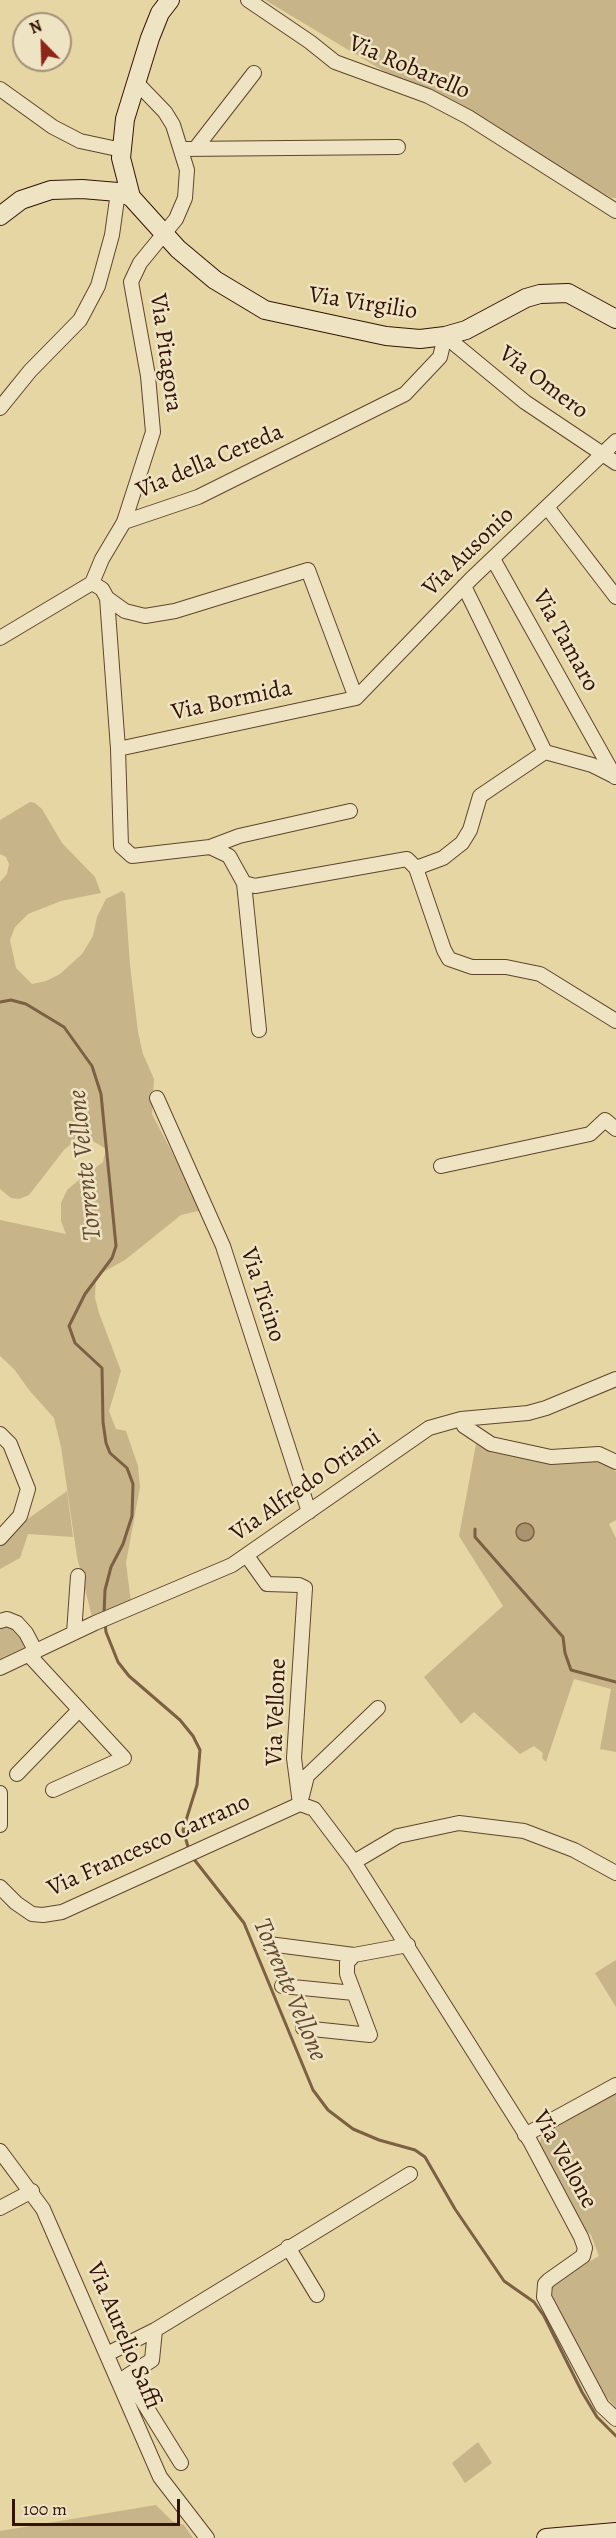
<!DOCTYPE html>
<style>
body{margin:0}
#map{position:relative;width:616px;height:2538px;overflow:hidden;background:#e5d6a4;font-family:Alegreya,serif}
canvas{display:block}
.north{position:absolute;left:12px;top:12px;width:60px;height:60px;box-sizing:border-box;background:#eee4c4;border:2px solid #a49077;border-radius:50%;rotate:337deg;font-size:16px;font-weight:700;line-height:24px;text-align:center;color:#351304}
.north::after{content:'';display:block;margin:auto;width:21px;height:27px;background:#8f2418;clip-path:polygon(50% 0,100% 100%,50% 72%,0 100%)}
.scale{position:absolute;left:12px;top:2499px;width:168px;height:27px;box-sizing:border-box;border:3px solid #351304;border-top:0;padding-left:8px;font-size:18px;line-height:21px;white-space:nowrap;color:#351304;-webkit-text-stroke:4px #eee4c4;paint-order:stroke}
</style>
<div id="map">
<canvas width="616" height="2538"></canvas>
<div class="north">N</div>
<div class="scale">100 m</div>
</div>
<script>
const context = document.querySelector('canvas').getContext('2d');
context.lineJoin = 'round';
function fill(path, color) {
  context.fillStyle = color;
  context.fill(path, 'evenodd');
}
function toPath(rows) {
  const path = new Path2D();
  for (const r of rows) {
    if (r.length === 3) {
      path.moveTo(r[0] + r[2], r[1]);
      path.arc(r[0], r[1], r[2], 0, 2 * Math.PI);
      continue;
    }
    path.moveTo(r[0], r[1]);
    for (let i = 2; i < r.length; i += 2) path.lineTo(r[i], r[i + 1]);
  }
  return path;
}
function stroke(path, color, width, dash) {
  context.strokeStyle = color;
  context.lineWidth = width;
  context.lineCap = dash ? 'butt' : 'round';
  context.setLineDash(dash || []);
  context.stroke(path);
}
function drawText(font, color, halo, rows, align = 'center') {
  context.font = font + ' Alegreya,serif';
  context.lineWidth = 5;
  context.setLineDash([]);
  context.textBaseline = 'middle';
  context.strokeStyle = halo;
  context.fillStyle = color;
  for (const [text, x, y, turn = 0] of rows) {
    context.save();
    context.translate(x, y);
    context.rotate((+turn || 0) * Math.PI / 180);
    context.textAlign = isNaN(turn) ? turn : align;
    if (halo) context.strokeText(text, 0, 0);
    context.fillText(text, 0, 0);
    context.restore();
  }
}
fill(toPath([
 [265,0,616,0,616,198,612,198,402,82],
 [30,802,35,803,42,809,62,843,95,877,101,893,61,901,28,914,15,927,10,940,16,968,32,984,46,981,60,974,82,954,93,936,97,917,106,899,122,891,125,894,130,965,138,1032,143,1054,154,1079,152,1114,202,1210,181,1215,125,1260,96,1276,95,1298,99,1313,121,1371,109,1411,116,1429,126,1431,138,1466,140,1487,126,1563,131,1602,92,1617,77,1557,61,1447,54,1418,29,1390,14,1369,0,1356,0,1220,66,1234,61,1221,61,1203,67,1190,74,1184,103,1162,106,1149,93,1141,77,1139,64,1150,29,1195,19,1199,11,1198,0,1189,0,882,7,874,9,864,6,857,0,854,0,820],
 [476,1444,491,1452,551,1464,600,1461,611,1466,616,1472,616,1520,609,1524,616,1538,616,1752,600,1749,611,1689,574,1679,546,1762,542,1758,543,1753,534,1746,520,1754,474,1712,461,1724,424,1677,503,1606,459,1536],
 [67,1491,73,1537,28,1534,20,1558,0,1569,0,1546,18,1526],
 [3,1624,12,1627,20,1636,27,1652,0,1664,0,1625],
 [616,1960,616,2007,595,1973],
 [616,2092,616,2407,603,2394,553,2303,551,2289,555,2281,599,2256,591,2235,582,2227,539,2146,542,2136,546,2133],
 [478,2442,492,2463,465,2483,452,2463],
 [156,2505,172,2521,184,2525,193,2538,0,2538,0,2531]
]), '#c7b589');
const water = toPath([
 [525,1532,9]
]);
fill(water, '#a9946e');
stroke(water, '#7b6044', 1.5);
stroke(toPath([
 [0,1002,11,1000,26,1004,64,1027,92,1066,101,1094,116,1246,112,1258,85,1294,69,1326,75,1343,102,1368,103,1422,106,1443,110,1453,127,1468,133,1484,132,1516,123,1544,111,1567,105,1590,104,1614],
 [475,1529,475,1537,563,1637,565,1653,571,1670,616,1682],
 [105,1623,106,1632,118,1662,129,1676,180,1720,193,1736,200,1750,197,1785,183,1830,189,1850],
 [193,1858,244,1923,313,2090,328,2110,353,2129,379,2140,415,2150,425,2157,455,2209,504,2281,534,2302,544,2316,582,2392,597,2417,616,2436]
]), '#7b6044', 3);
const street = toPath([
 [248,0,310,42,335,62,428,96,468,117,616,211],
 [0,89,53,127,80,141,122,150],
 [181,149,398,147],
 [195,149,254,73],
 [0,408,30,371,80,320,98,286,112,235,118,192],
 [547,507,616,597],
 [124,522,153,432,148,376,131,282,140,263,176,219,185,198,187,170,173,125,165,112,136,82],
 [493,559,615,777],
 [92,583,102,589,107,598,125,611,145,616,175,611,308,570,356,698],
 [464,586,545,752],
 [107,598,118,749,121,846,132,856,210,847,229,856,244,883,255,886,407,859,416,868,444,950,449,959,472,967,506,967,540,974,616,1021],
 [0,638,92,583,102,559,124,522,198,497,405,394,440,357,445,336,525,402,616,463],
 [356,698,471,579,616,441],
 [118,749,356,698],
 [210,847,239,836,350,811],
 [416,868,443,858,462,843,470,830,480,796,545,752,592,765,616,777],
 [244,883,259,1030],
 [157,1098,223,1246,309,1512],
 [441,1166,590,1134,605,1120,616,1129],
 [461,1419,464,1426,491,1444,551,1457,599,1454,616,1462],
 [0,1434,10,1444,28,1489,20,1516,0,1538],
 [247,1556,267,1584,299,1585,305,1588,294,1758,300,1804],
 [0,1621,7,1619,17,1623,26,1633,36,1652],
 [74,1633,78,1576],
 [29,1655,124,1758,53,1790],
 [0,1668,95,1623,232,1565,429,1428,461,1419,528,1413,546,1408,616,1379],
 [17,1774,79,1710],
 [0,1793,0,1825],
 [302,1796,307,1776,378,1708],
 [300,1804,314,1809,354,1862,530,2141,581,2237,585,2248,583,2256,549,2280,545,2284,544,2297,602,2406,616,2419],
 [354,1862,398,1836,459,1823,524,1831,574,1850,616,1873],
 [0,1887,16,1903,32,1914,43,1915,62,1912,300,1804],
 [269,1944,354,1955],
 [282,1986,354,1993],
 [303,2028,370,2035,347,1974,347,1963,354,1955,408,1945],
 [525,2135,616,2085],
 [0,2151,43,2209,160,2477,207,2538],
 [0,2208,32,2191],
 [288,2247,317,2295],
 [155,2330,152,2360,127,2376,181,2463],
 [107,2354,155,2330,410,2174]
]);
const secondary = toPath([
 [170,0,160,13,150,38,125,119,121,158,131,197,178,249,215,280,265,310,386,336,420,339,445,336,466,330,526,298,540,294,568,293,616,319],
 [0,216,21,200,51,190,82,189,118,192,131,197],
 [546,2538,616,2532]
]);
stroke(street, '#61442c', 16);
stroke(secondary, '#351304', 20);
stroke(street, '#eee4c4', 14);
stroke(secondary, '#eee4c4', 18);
drawText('24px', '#351304', '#eee4c4', [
 ["Via Robarello",409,68,23],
 ["Via Virgilio",363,304,9],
 ["Via Pitagora",165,353,82],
 ["Via Omero",543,383,37],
 ["Via della Cereda",210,462,-23],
 ["Via Ausonio",469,552,-44],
 ["Via Tamaro",565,641,61],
 ["Via Bormida",232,701,-12],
 ["Via Ticino",262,1295,72],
 ["Via Alfredo Oriani",306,1486,-35],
 ["Via Vellone",277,1712,-88],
 ["Via Francesco Carrano",149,1846,-24],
 ["Via Vellone",564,2160,61],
 ["Via Aurelio Saffi",123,2336,67]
]);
drawText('italic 26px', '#63472e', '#eee4c4', [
 ["Torrente Vellone",86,1165,-96],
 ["Torrente Vellone",289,1990,67]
]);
</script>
